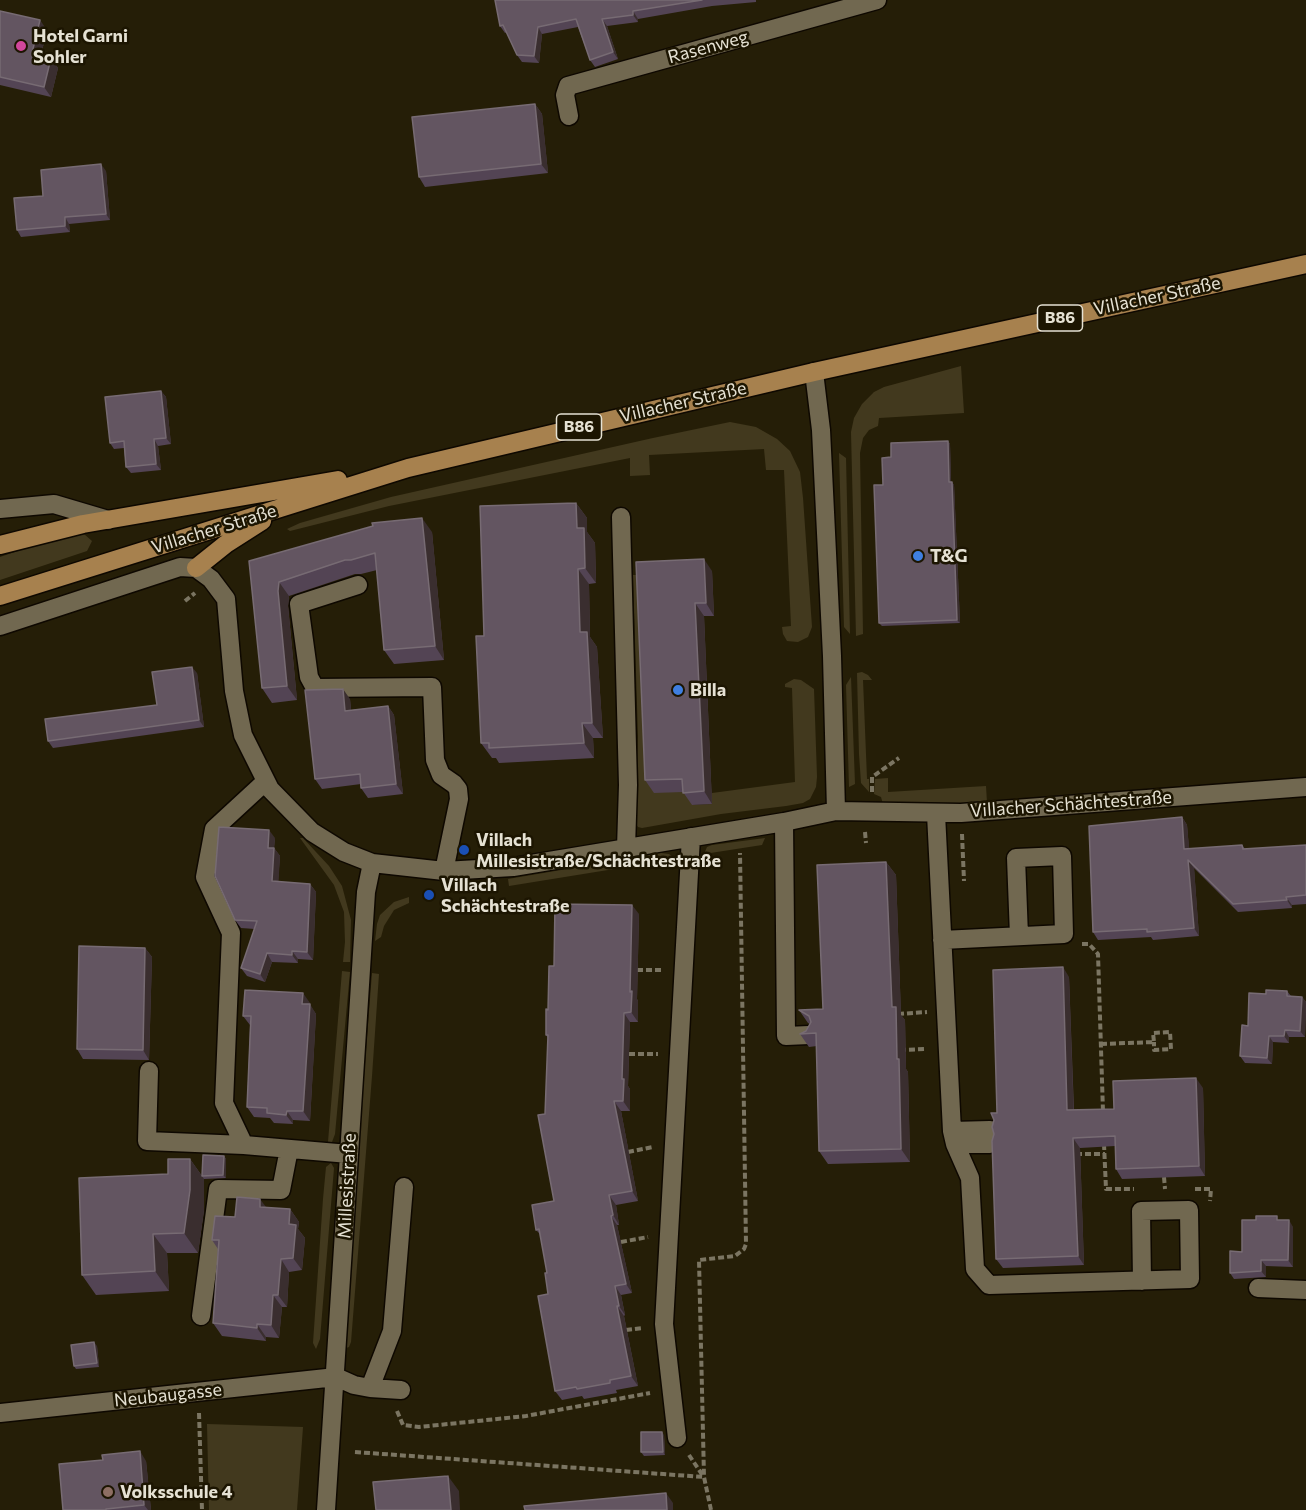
<!DOCTYPE html>
<meta charset="utf-8">
<style>
body{margin:0}
canvas{display:block;background:#251e07}
</style>
<canvas width="1306" height="1510"></canvas>
<script>
const context = document.querySelector('canvas').getContext('2d');
context.lineJoin = 'round';
function fill(path, color) {
  context.fillStyle = color;
  context.fill(path, 'evenodd');
}
function toPath(rows) {
  const path = new Path2D();
  for (const r of rows) {
    path.moveTo(r[0], r[1]);
    for (let i = 2; i < r.length; i += 2) path.lineTo(r[i], r[i + 1]);
  }
  return path;
}
function stroke(path, color, width, dash) {
  context.strokeStyle = color;
  context.lineWidth = width;
  context.lineCap = dash ? 'butt' : 'round';
  context.setLineDash(dash || []);
  context.stroke(path);
}
function drawText(font, color, halo, rows, align = 'center') {
  context.font = font + ' Commissioner,sans-serif';
  context.lineWidth = 5;
  context.setLineDash([]);
  context.textBaseline = 'middle';
  context.strokeStyle = halo;
  context.fillStyle = color;
  for (const [text, x, y, turn = 0] of rows) {
    context.save();
    context.translate(x, y);
    context.rotate((+turn || 0) * Math.PI / 180);
    context.textAlign = isNaN(turn) ? turn : align;
    if (halo) context.strokeText(text, 0, 0);
    context.fillText(text, 0, 0);
    context.restore();
  }
}
fill(toPath([
 [961,366,964,413,879,418,878,426,869,430,863,438,860,453,863,634,856,636,851,432,854,418,862,404,874,392,884,387],
 [730,422,756,427,777,439,790,451,800,472,803,498,812,627,808,637,798,642,787,641,783,634,782,627,791,626,784,470,766,470,764,449,649,455,650,475,630,476,630,458,389,506,290,531,287,529,300,523,391,497,653,438],
 [839,453,846,458,850,634,844,627],
 [84,534,92,541,87,551,0,580,0,557,32,546],
 [633,575,644,575,691,791,692,805,712,804,712,793,795,782,792,688,785,687,785,684,794,679,801,680,814,689,817,777,816,787,810,799,803,803,786,806,721,814,642,828,638,827,635,823,638,737],
 [862,672,868,675,872,680,863,680,867,779,869,779,869,792,861,783,859,754,857,673],
 [851,677,855,784,849,787,846,685],
 [888,778,888,792,986,786,987,803,883,804,881,797,874,794,875,779],
 [300,838,303,838,329,866,342,886,351,920,350,962,343,962,345,942,344,912,334,885],
 [765,838,762,845,704,854,707,847,712,845],
 [661,853,669,854,676,859,509,886,508,879],
 [409,897,409,903,394,910,384,926,381,937,375,941,377,924,380,915,394,902],
 [342,971,350,972,335,1134,332,1142,328,1142],
 [372,973,379,974,372,1076,351,1342,349,1347,343,1349],
 [331,1163,334,1168,320,1339,316,1349,313,1343,323,1199,326,1167],
 [207,1424,303,1427,297,1510,209,1510]
]), '#42391e');
const minor = toPath([
 [569,116,565,95,568,86,877,0],
 [814,372,821,430,832,656,836,811],
 [0,509,54,504,108,520],
 [621,517,628,785,626,848],
 [358,585,299,604,309,677,315,688,432,687,435,760,441,775,454,784,458,789,459,799,444,871],
 [0,626,180,567,196,568,211,579,226,599,234,691,243,735,270,789,312,832,344,852,372,863,444,871,513,867,784,822,836,811,961,813,1306,787],
 [266,781,214,829,205,877,231,933,224,1103,244,1145,349,1154],
 [936,814,952,1131,955,1144,970,1178,975,1269,989,1285,1190,1279,1189,1210,1141,1211,1142,1281],
 [784,822,786,1036,809,1035],
 [942,940,1064,934,1062,856,1016,858,1019,936],
 [149,1071,147,1141,244,1145],
 [952,1131,990,1130],
 [955,1144,990,1144],
 [1258,1288,1306,1290],
 [201,1316,218,1189,281,1190,289,1149],
 [370,1388,401,1390],
 [0,1413,336,1377,354,1385,370,1388,392,1331,404,1187],
 [677,1438,664,1324,691,837],
 [326,1510,366,892,372,863]
]);
const major = toPath([
 [0,545,83,524,338,480],
 [196,568,226,544,262,521],
 [0,596,408,468,814,372,1306,264]
]);
stroke(minor, '#0e0800', 21);
stroke(major, '#0e0800', 21);
stroke(toPath([
 [185,601,195,593],
 [872,792,872,777,899,758],
 [865,832,866,843],
 [962,834,964,881],
 [1082,944,1089,944,1098,954,1103,1112],
 [637,970,662,970],
 [898,1014,927,1012],
 [1101,1044,1154,1042,1153,1033,1170,1032,1171,1049,1154,1050,1154,1042],
 [900,1050,926,1049],
 [629,1054,658,1054],
 [1104,1144,1106,1189,1134,1189],
 [628,1152,653,1147],
 [1076,1154,1105,1154],
 [1164,1177,1165,1189],
 [1195,1189,1211,1189,1210,1201],
 [621,1242,648,1237],
 [626,1330,643,1328],
 [397,1411,403,1425,419,1427,526,1416,650,1393],
 [199,1413,202,1510],
 [355,1452,704,1477],
 [689,1455,703,1476],
 [711,1510,704,1477,699,1260,735,1256,744,1249,746,1244,740,853]
]), '#7b7562', 4, [6, 3]);
stroke(minor, '#716850', 18);
stroke(major, '#a7814e', 18);
fill(toPath([
 [495,0,756,0,756,2,712,6,638,19,638,22,607,26,618,59,595,67,590,60,578,27,542,34,539,63,522,62,517,55,507,32,505,33,500,26],
 [0,11,47,30,41,55,51,58,58,68,51,97,0,85],
 [535,104,542,114,548,173,425,187,419,177],
 [106,171,110,220,69,224,70,232,21,237,17,230,43,196],
 [161,391,166,397,171,444,158,446,161,470,131,473,126,467,124,448,114,449,110,443],
 [948,441,950,444,951,482,954,485,960,623,882,626,879,623,883,485,891,457],
 [576,503,587,518,587,532,595,543,596,583,589,584,590,637,597,647,603,738,593,738,594,758,499,763,496,758,492,758,481,743,484,636],
 [432,532,444,660,394,664,384,650,377,570,361,574,355,574,289,596,288,606,297,700,272,703,262,688,249,561],
 [636,562,712,571,714,616,704,616,712,804,692,805,683,792,654,793,645,780],
 [197,673,204,727,53,748,48,741,157,705],
 [350,699,351,710,388,706,394,715,403,794,368,798,361,788,361,784,322,789,315,779],
 [1182,817,1187,825,1189,849,1242,845,1245,849,1306,845,1306,904,1292,905,1292,908,1238,912,1194,868,1199,936,1153,940,1151,937,1098,940,1093,932],
 [275,838,274,848,280,856,278,882,310,884,316,892,313,960,298,959,298,963,272,962,265,982,247,976,241,968,255,929,241,928,235,920],
 [886,862,896,875,901,1015,905,1020,906,1069,908,1072,910,1162,828,1164,819,1151,817,1046,809,1047,800,1034,806,1031,810,1024,808,1023,799,1010,823,1009],
 [639,914,637,999,638,1001,638,1022,630,1022,628,1086,630,1089,630,1111,621,1111,638,1201,616,1205,619,1225,617,1225,632,1293,621,1295,625,1315,624,1316,638,1386,616,1390,617,1393,584,1399,582,1396,562,1400,555,1391,547,1273,540,1234,536,1230,554,1201,545,1114,548,1038,546,1035,554,966],
 [145,948,152,957,149,1060,83,1059,77,1049],
 [1069,977,1074,1110,1114,1109,1203,1088,1205,1176,1122,1179,1116,1169,1115,1146,1080,1148,1084,1265,1003,1268,996,1259,994,1134,997,1113],
 [1287,991,1291,996,1302,997,1306,1002,1305,1037,1289,1037,1289,1043,1273,1042,1272,1064,1245,1063,1240,1056,1248,1026,1266,994],
 [310,1003,309,1004,316,1014,310,1121,293,1120,293,1124,274,1123,270,1118,254,1117,247,1107,250,1025,243,1016],
 [224,1156,226,1159,226,1178,204,1179,204,1210,198,1253,167,1253,169,1291,96,1295,82,1275,190,1159,202,1176],
 [267,1208,290,1209,299,1222,298,1229,305,1238,302,1270,289,1272,287,1307,282,1307,279,1338,266,1337,266,1341,222,1336,213,1323,218,1249,212,1240,235,1217],
 [1280,1220,1293,1227,1293,1267,1266,1266,1266,1277,1234,1279,1230,1273],
 [97,1346,99,1367,76,1369,74,1366],
 [664,1435,665,1455,644,1456,641,1452],
 [146,1461,151,1510,63,1510]
]), '#534454');
fill(toPath([
 [633,11,638,19,638,22,633,15],
 [602,19,607,26,618,59,613,52],
 [40,20,47,30,39,63,32,53],
 [538,27,542,34,539,63,534,56],
 [51,58,58,68,51,97,44,87],
 [535,104,542,114,548,173,541,164],
 [101,164,106,171,110,220,106,214],
 [65,217,69,224,70,232,65,226],
 [161,391,166,397,171,444,166,438],
 [154,439,158,446,161,470,156,464],
 [948,441,950,444,951,485,949,482],
 [952,482,954,485,960,623,957,620],
 [576,503,587,518,587,532,595,543,596,583,585,568,577,528],
 [422,518,432,532,444,660,435,646],
 [704,559,712,571,714,616,706,603],
 [578,569,589,584,590,637,597,647,603,738,592,723,580,632],
 [279,582,289,596,288,606,297,700,287,686,278,591],
 [695,603,704,616,712,804,704,791],
 [192,667,197,673,204,727,199,720],
 [343,689,350,699,352,720,345,711],
 [388,706,394,715,403,794,396,784],
 [582,723,593,738,594,758,584,743],
 [1182,817,1187,825,1190,857,1184,849],
 [269,830,275,838,274,848,280,856,278,890,272,881,268,848],
 [1188,860,1194,868,1199,936,1194,928],
 [886,862,896,875,901,1015,905,1020,906,1069,908,1072,910,1162,901,1149,897,1059,892,1007],
 [310,884,316,892,313,960,307,952],
 [1286,897,1292,905,1292,908,1287,900],
 [632,905,639,914,637,999,638,1001,638,1022,631,1012,630,992],
 [145,948,152,957,149,1060,143,1050],
 [292,951,298,959,298,963,292,955],
 [267,953,272,962,265,982,260,974],
 [1063,967,1069,977,1074,1120,1067,1110],
 [303,993,310,1003,309,1014,302,1004],
 [1302,997,1306,1002,1305,1037,1300,1031],
 [310,1004,316,1014,310,1121,303,1111],
 [624,1013,630,1022,628,1086,630,1089,630,1111,623,1101,622,1079],
 [1285,1030,1289,1037,1289,1043,1284,1036],
 [1269,1036,1273,1042,1272,1064,1267,1058],
 [1196,1078,1203,1088,1205,1176,1199,1166],
 [614,1101,621,1111,638,1201,632,1191],
 [287,1111,293,1120,293,1124,286,1115],
 [1073,1138,1080,1148,1084,1265,1078,1256],
 [224,1156,226,1159,226,1178,223,1175],
 [190,1159,204,1179,204,1210,198,1253,184,1233],
 [609,1195,616,1205,619,1225,613,1215],
 [260,1199,269,1211,260,1207],
 [290,1209,299,1222,298,1229,305,1238,302,1270,293,1258,289,1224],
 [611,1216,617,1225,632,1293,626,1284],
 [1289,1220,1293,1227,1293,1267,1288,1260],
 [153,1234,167,1253,169,1291,155,1271],
 [281,1259,289,1272,287,1307,278,1295],
 [1261,1260,1266,1266,1266,1277,1261,1271],
 [615,1286,621,1295,625,1315,619,1306],
 [273,1295,282,1307,279,1338,271,1325],
 [617,1306,624,1316,638,1386,631,1376],
 [257,1324,266,1337,266,1341,257,1328],
 [94,1342,97,1346,99,1367,97,1363],
 [662,1432,664,1435,665,1455,663,1452],
 [140,1451,146,1461,151,1510,148,1510,144,1505],
 [448,1476,459,1491,460,1510,451,1510],
 [666,1493,673,1503,673,1510,667,1510]
]), '#3a2e2f');
const building = toPath([
 [495,0,702,0,633,11,633,15,602,19,613,52,590,60,576,19,538,27,534,56,517,55,503,25,500,26,495,0],
 [0,11,40,20,32,53,51,58,44,87,0,77,0,11],
 [535,104,541,164,419,177,412,117,535,104],
 [101,164,106,214,65,217,65,226,17,230,14,198,43,196,41,170,101,164],
 [161,391,166,438,154,439,156,464,126,467,124,441,110,443,105,397,161,391],
 [948,441,949,482,952,482,957,620,879,623,874,485,883,485,882,458,891,457,891,443,948,441],
 [576,503,577,528,584,528,585,568,578,569,580,632,587,632,592,723,582,723,584,743,489,748,489,743,481,743,476,636,484,636,480,506,576,503],
 [422,518,435,646,384,650,375,553,351,560,345,560,279,582,278,591,287,686,262,688,249,561,373,526,372,523,422,518],
 [704,559,706,603,695,603,704,791,683,793,682,779,645,780,636,562,704,559],
 [192,667,199,720,48,741,45,719,157,705,152,672,192,667],
 [343,689,345,711,388,706,396,784,361,788,360,774,315,779,305,690,343,689],
 [1182,817,1184,849,1242,845,1243,849,1306,845,1306,895,1286,897,1287,900,1233,904,1188,860,1194,928,1147,932,1147,929,1093,932,1089,826,1182,817],
 [219,827,269,830,268,848,274,848,272,881,310,884,307,952,292,951,292,955,267,953,260,974,241,968,257,921,235,920,215,876,219,827],
 [886,862,892,1007,896,1007,897,1059,899,1059,901,1149,819,1151,816,1033,800,1034,806,1031,811,1022,809,1016,799,1010,823,1009,817,865,886,862],
 [555,904,632,905,630,992,632,991,631,1012,624,1013,622,1079,624,1079,623,1101,614,1101,632,1191,609,1195,613,1215,611,1216,626,1284,615,1286,619,1306,617,1306,631,1376,610,1380,610,1383,577,1389,576,1387,555,1391,538,1296,548,1294,545,1273,547,1273,539,1229,536,1230,532,1205,554,1201,538,1115,545,1114,548,1035,546,1035,546,1009,548,1010,549,966,554,966,555,904],
 [79,946,145,948,143,1050,77,1049,79,946],
 [1063,967,1067,1110,1114,1109,1113,1081,1196,1078,1199,1166,1116,1169,1115,1136,1073,1138,1078,1256,996,1259,992,1141,994,1134,992,1127,994,1120,991,1113,997,1113,993,970,1063,967],
 [245,990,303,993,302,1004,310,1004,303,1111,287,1111,286,1115,267,1113,267,1108,247,1107,251,1016,243,1016,245,990],
 [1266,990,1287,991,1287,996,1302,997,1300,1031,1285,1030,1284,1036,1269,1036,1267,1058,1240,1056,1242,1025,1248,1026,1249,993,1266,994,1266,990],
 [203,1155,224,1156,223,1175,202,1176,203,1155],
 [168,1159,190,1159,190,1190,184,1233,153,1234,155,1271,82,1275,79,1178,168,1174,168,1159],
 [237,1197,260,1199,260,1207,290,1209,289,1224,296,1225,293,1258,281,1259,278,1295,273,1295,271,1325,257,1324,257,1328,213,1323,219,1240,212,1240,215,1216,235,1217,237,1197],
 [1256,1216,1277,1216,1277,1220,1289,1220,1288,1260,1261,1260,1261,1271,1230,1273,1230,1251,1242,1252,1242,1220,1256,1220,1256,1216],
 [94,1342,97,1363,74,1366,71,1345,94,1342],
 [641,1432,662,1432,663,1452,641,1452,641,1432],
 [140,1451,144,1505,106,1509,106,1510,63,1510,59,1464,103,1460,102,1455,140,1451],
 [448,1476,451,1510,376,1510,373,1482,448,1476],
 [666,1493,667,1510,525,1510,524,1506,666,1493]
]);
fill(building, '#635561');
stroke(building, '#776b73', 1.5);
for (const [x, y, r, color] of [
 [21,46,6,"#d1479c"],
 [918,556,6,"#3f7fe0"],
 [678,690,6,"#3f7fe0"],
 [464,850,6,"#1a4fb4"],
 [429,895,6,"#1a4fb4"],
 [108,1492,6,"#8d6e63"]
]) {
  const dot = new Path2D();
  dot.arc(x, y, r, 0, 2 * Math.PI);
  context.fillStyle = color;
  context.fill(dot);
  stroke(dot, '#1c1501', 2);
}
for (const [x, y, w] of [
 [1060,318,45],
 [579,427,45]
]) {
  const box = new Path2D();
  box.roundRect(x - w / 2, y - 13, w, 26, 4.5);
  context.fillStyle = '#1c1501';
  context.fill(box);
  stroke(box, '#e5e1d3', 1.5);
}
drawText('bold 16px', '#e5e1d3', null, [
 ["B86",1060,318],
 ["B86",579,427]
]);
drawText('bold 18px', '#e5e1d3', '#1c1501', [
 ["Hotel Garni",33,36],
 ["Sohler",33,57],
 ["T&G",930,556],
 ["Billa",690,690],
 ["Villach",476,840],
 ["Millesistraße/Schächtestraße",476,861],
 ["Villach",441,885],
 ["Schächtestraße",441,906],
 ["Volksschule 4",120,1492]
], 'left');
drawText('18px', '#e5e1d3', '#1c1501', [
 ["Rasenweg",708,47,-15],
 ["Villacher Straße",1157,296,-12],
 ["Villacher Straße",683,402,-13],
 ["Villacher Straße",214,529,-17],
 ["Villacher Schächtestraße",1071,804,-4],
 ["Millesistraße",347,1186,-87],
 ["Neubaugasse",168,1395,-6]
]);
</script>
